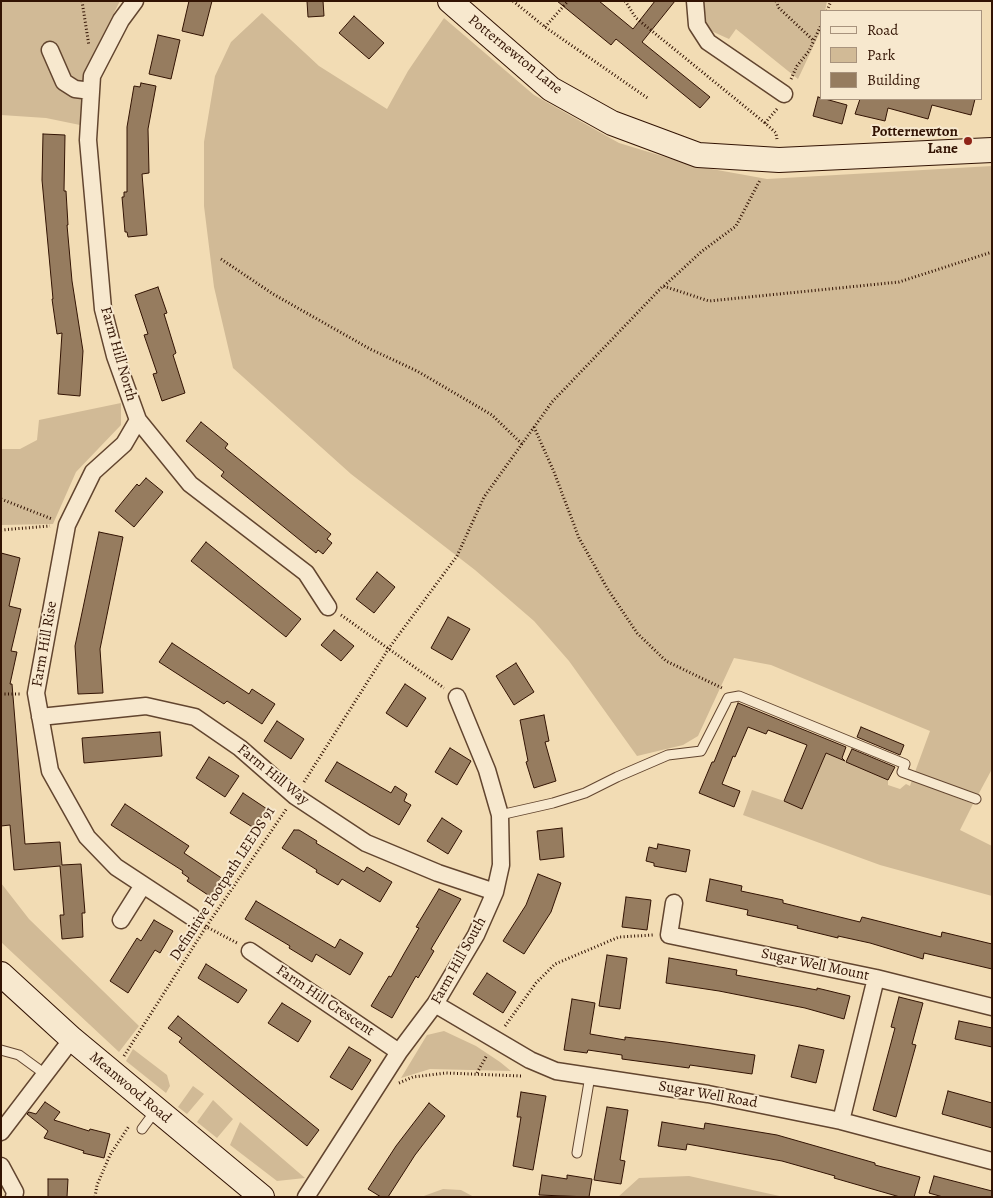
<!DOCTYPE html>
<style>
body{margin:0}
#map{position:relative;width:993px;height:1198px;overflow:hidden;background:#f2dcb4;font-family:Alegreya,serif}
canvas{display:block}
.frame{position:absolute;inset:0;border:2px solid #321303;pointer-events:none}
.legend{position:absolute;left:820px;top:10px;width:162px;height:90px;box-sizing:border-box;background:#f7e8ce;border:1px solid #a8937d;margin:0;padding:6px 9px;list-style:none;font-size:15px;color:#321303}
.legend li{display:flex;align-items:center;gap:10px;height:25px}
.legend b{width:25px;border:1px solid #a8937d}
</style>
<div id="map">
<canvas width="993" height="1198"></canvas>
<div class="frame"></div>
<ul class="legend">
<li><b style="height:6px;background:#f7e8ce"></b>Road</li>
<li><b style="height:14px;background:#d1ba96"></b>Park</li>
<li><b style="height:14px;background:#967c5f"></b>Building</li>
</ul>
</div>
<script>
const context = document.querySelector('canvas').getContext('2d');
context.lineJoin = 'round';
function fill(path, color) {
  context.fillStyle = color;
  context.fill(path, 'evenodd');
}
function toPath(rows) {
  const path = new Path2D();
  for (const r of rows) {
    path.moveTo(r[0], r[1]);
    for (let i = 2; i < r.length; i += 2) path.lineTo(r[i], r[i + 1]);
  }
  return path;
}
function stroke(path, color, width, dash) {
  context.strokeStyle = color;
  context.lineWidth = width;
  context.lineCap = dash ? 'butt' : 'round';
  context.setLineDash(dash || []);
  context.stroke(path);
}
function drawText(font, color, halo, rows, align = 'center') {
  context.font = font + ' Alegreya,serif';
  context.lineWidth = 4;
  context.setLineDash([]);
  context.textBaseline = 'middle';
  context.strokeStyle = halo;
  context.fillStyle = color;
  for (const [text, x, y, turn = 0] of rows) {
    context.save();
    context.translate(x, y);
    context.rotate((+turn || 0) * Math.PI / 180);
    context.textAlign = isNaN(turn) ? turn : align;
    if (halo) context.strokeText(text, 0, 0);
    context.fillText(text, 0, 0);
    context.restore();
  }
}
fill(toPath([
 [1,1,120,1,85,70,80,125,46,118,1,115],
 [702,1,827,1,825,11,822,11,820,32,798,79,736,29,729,39,709,30,704,17],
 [262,13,319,66,387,109,408,71,444,18,534,95,619,143,695,166,767,179,992,166,992,769,978,795,915,772,930,731,771,665,734,658,698,736,683,745,637,756,569,661,534,621,475,570,351,474,233,368,214,287,204,206,204,142,215,76,231,42],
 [121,403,121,425,76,472,53,524,1,525,1,449,20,449,37,440,39,420],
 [826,753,888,780,888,785,900,789,906,784,910,786,912,780,973,804,960,830,992,846,992,896,880,865,743,815,752,790,784,801,802,809],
 [1,883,29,919,139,1026,119,1052,1,942],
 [444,1031,476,1046,500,1062,511,1071,430,1069,401,1078,427,1035],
 [133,1049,167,1075,170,1086,166,1093,126,1061],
 [193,1086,204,1094,187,1114,178,1107],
 [213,1100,233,1119,217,1138,197,1122],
 [240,1122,305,1178,277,1181,230,1145],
 [689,1176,784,1197,618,1197,639,1178],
 [443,1189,461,1190,474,1197,421,1197]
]), '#d1ba96');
const building = toPath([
 [189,1,212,1,203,36,182,31,189,1],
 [307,1,323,1,324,16,308,17,307,1],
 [557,1,599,1,633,29,655,1,675,1,642,42,710,97,700,108,616,39,611,45,557,1],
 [354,16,384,43,369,59,339,33,354,16],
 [158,35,180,40,171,79,149,74,158,35],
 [141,83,156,86,148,129,149,173,142,174,147,235,128,237,127,232,125,232,122,197,124,197,124,192,127,192,127,127,134,86,140,87,141,83],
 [818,97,847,105,842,124,813,116,818,97],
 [860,99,975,99,971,115,932,105,928,119,888,108,885,121,855,114,860,99],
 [43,134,65,135,64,191,66,191,68,225,67,225,72,281,83,351,80,396,58,394,62,333,57,334,52,299,53,299,42,180,43,134],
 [158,287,167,313,164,314,176,353,173,355,185,393,162,401,153,374,157,373,144,335,148,334,135,295,158,287],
 [201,422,228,444,225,448,331,534,327,539,332,543,323,554,318,550,316,553,221,476,224,472,186,441,201,422],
 [146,478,163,492,134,527,115,511,137,484,139,486,146,478],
 [99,532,123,537,100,649,103,693,78,694,75,646,99,532],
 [206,542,301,619,286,637,191,561,206,542],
 [1,553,20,558,9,606,21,609,11,651,17,652,10,684,12,684,25,844,60,842,62,865,81,864,85,913,82,913,83,937,62,939,60,915,64,915,60,866,14,870,10,825,1,826,1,553],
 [377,572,395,587,374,613,356,599,377,572],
 [448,617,470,629,452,660,431,648,448,617],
 [334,630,354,646,341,661,321,645,334,630],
 [172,643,249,694,252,689,275,704,262,724,227,701,224,704,159,662,172,643],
 [516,663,534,692,514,705,496,676,516,663],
 [405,684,426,698,407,727,386,713,405,684],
 [738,703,846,747,842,758,845,761,826,753,802,809,784,801,807,745,768,730,766,734,748,727,735,757,733,756,722,784,740,791,734,807,699,793,712,762,714,762,738,703],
 [544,715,549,741,545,742,556,781,534,788,526,762,528,761,520,720,544,715],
 [277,721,304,739,291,759,264,741,277,721],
 [861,727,904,745,900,755,857,737,861,727],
 [160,732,162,756,84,763,82,738,160,732],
 [450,748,471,761,457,785,435,772,450,748],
 [852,749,895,767,888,780,846,762,852,749],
 [209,757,239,776,225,797,196,778,209,757],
 [337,762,391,793,395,786,407,794,404,801,411,805,399,825,325,781,337,762],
 [243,793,267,809,254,828,230,813,243,793],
 [125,804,189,846,184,853,226,881,214,899,187,881,189,878,182,873,183,871,111,825,125,804],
 [442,818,462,831,448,854,427,841,442,818],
 [562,828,564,857,540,860,537,831,562,828],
 [294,830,299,830,317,841,316,843,364,872,367,867,392,882,380,902,342,879,338,885,316,872,317,870,282,848,294,830],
 [658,844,690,850,686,872,654,866,654,863,646,861,649,847,657,849,658,844],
 [538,874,561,883,551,912,524,954,503,941,526,905,538,874],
 [710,879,742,886,741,891,783,900,783,903,860,922,862,917,941,937,942,932,992,944,992,969,924,953,923,959,870,943,838,936,838,938,797,928,798,926,747,915,748,910,706,901,710,879],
 [439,889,461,899,431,949,434,951,418,978,416,976,392,1018,371,1006,389,976,391,977,405,952,419,928,416,927,439,889],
 [626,897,651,900,647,930,622,927,626,897],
 [256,901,335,948,340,939,363,953,350,975,316,954,312,962,289,948,290,946,245,919,256,901],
 [154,920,173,931,160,953,155,950,128,993,110,981,137,938,141,941,154,920],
 [607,955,627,958,620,1009,599,1006,607,955],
 [669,958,737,970,736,975,817,990,817,988,850,996,844,1019,805,1008,719,991,666,983,669,958],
 [206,964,247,990,238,1003,198,978,206,964],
 [487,973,516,992,503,1013,473,994,487,973],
 [899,997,923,1003,912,1044,916,1045,896,1117,873,1110,895,1028,891,1027,899,997],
 [572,999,595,1003,590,1034,625,1040,625,1037,666,1042,755,1055,752,1074,690,1065,689,1068,622,1059,622,1055,588,1050,587,1053,564,1050,572,999],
 [282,1003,311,1021,298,1042,268,1023,282,1003],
 [178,1016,319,1130,307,1146,179,1042,182,1038,168,1028,178,1016],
 [959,1021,992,1028,992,1047,955,1039,959,1021],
 [799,1045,824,1050,816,1083,791,1077,799,1045],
 [349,1047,371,1060,352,1090,330,1077,349,1047],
 [948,1091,992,1103,992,1128,942,1114,948,1091],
 [521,1092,546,1096,533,1170,513,1166,521,1117,517,1117,521,1092],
 [45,1102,60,1112,54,1120,89,1131,90,1129,110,1134,104,1158,83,1153,84,1151,44,1138,48,1131,27,1114,29,1112,36,1114,45,1102],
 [429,1103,445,1116,415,1155,388,1197,381,1197,368,1189,396,1146,429,1103],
 [607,1107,628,1110,620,1160,625,1161,621,1184,594,1180,607,1107],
 [662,1122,704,1129,705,1123,777,1135,875,1163,875,1165,920,1177,914,1197,900,1197,834,1178,835,1176,782,1161,687,1144,686,1150,658,1146,662,1122],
 [542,1175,567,1179,567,1175,592,1179,589,1197,539,1195,542,1175],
 [934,1176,992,1191,992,1197,943,1197,929,1193,934,1176],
 [48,1179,68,1179,67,1197,48,1197,48,1179]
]);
fill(building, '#967c5f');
stroke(building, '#321303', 1);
const lane = toPath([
 [500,815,553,803,585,793,617,777,668,755,701,751,728,698,739,696,905,764,902,772,976,799],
 [1,1050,19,1055,45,1074],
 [142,1129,156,1110],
 [577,1153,590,1076]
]);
const street = toPath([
 [135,1,121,20,92,76,88,140,103,309,115,356,138,420,190,484,306,573,328,607],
 [695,1,697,25,708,42,784,94],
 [50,50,64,82,75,89,91,91],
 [138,420,124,444,93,472,67,525,36,693,50,771,87,837,116,867,192,917],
 [40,717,146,706,195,717,240,748,295,796,366,843,438,873,495,892],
 [674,903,669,935,876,978,992,1007],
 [121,920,143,885],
 [250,951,399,1052],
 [435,1004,530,1060,556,1071,708,1094,841,1121,992,1161],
 [841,1121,876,978],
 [1,1132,72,1039],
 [1,1166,15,1192,14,1197],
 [306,1197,399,1052,435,1004,476,935,495,892,501,865,500,815,487,770,457,697]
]);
const secondary = toPath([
 [450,1,551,89,612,123,698,155,779,160,992,150],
 [1,974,72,1039,262,1197]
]);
stroke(lane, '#62452f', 11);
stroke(street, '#62452f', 19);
stroke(secondary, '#321303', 26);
stroke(toPath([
 [82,1,89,46],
 [513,1,545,27,649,99],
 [625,1,636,18,765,123],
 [776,1,779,8,813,40],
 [827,11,831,1],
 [545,27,568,1],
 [791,79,797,66,809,51,822,23],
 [777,109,765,123,776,133,777,139],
 [221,259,273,294,370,349,417,371,492,415,522,444],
 [664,286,701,252,736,226,760,180],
 [534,427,554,472,579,538,607,588,637,633,666,661,722,688],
 [1,499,52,519],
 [1,530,50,526],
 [341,615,444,688],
 [1,694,20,694],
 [304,782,389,648,457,556,484,497,552,402,663,286,709,301,899,282,992,252],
 [205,926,237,943],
 [505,1026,536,983,555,964,619,937,653,935],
 [124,1056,206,927,287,808],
 [477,1073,487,1055],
 [399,1083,413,1077,446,1073,521,1076],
 [95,1197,97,1185,110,1155,129,1126]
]), '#321303', 3, [1, 2.5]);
stroke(lane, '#f7e8ce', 9);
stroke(street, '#f7e8ce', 16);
stroke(secondary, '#f7e8ce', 24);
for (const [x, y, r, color] of [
 [968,141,5,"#8f2418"]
]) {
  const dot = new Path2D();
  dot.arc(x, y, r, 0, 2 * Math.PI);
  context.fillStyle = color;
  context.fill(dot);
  stroke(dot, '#f7e8ce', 2);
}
drawText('15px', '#321303', '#f7e8ce', [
 ["Potternewton Lane",515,55,39],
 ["Farm Hill North",118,354,74],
 ["Farm Hill Rise",45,644,-80],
 ["Farm Hill Way",273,775,39],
 ["Definitive Footpath LEEDS 91",223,884,-57],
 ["Farm Hill South",459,961,-61],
 ["Sugar Well Mount",815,965,12],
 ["Farm Hill Crescent",325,1001,34],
 ["Meanwood Road",130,1088,40],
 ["Sugar Well Road",708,1095,10]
]);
drawText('bold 15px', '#321303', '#f7e8ce', [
 ["Potternewton",958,132],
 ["Lane",958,149]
], 'right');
</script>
